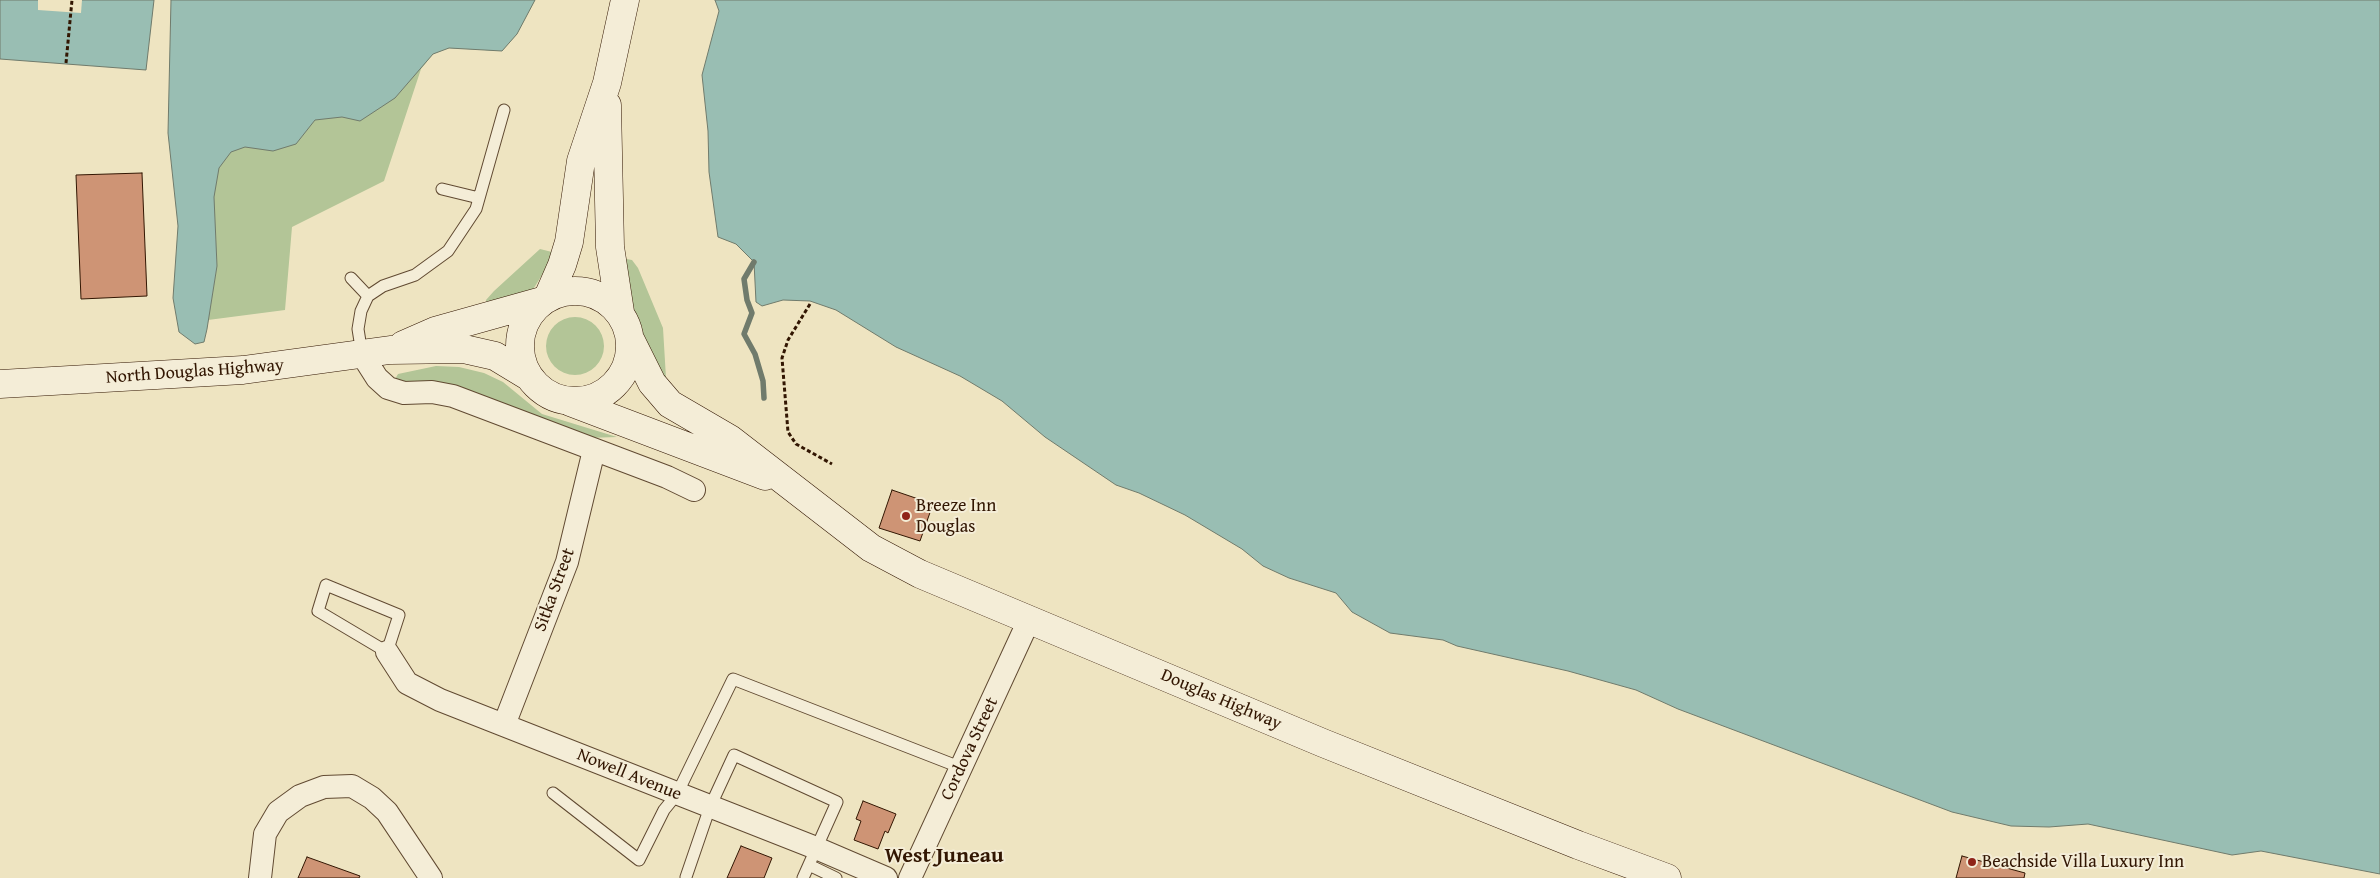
<!DOCTYPE html>
<style>
body{margin:0}
canvas{display:block;background:#eee4c1}
</style>
<canvas width="2380" height="878"></canvas>
<script>
const context = document.querySelector('canvas').getContext('2d');
context.lineJoin = 'round';
function fill(path, color) {
  context.fillStyle = color;
  context.fill(path, 'evenodd');
}
function toPath(rows) {
  const path = new Path2D();
  for (const r of rows) {
    if (r.length === 3) {
      path.moveTo(r[0] + r[2], r[1]);
      path.arc(r[0], r[1], r[2], 0, 2 * Math.PI);
      continue;
    }
    path.moveTo(r[0], r[1]);
    for (let i = 2; i < r.length; i += 2) path.lineTo(r[i], r[i + 1]);
  }
  return path;
}
function stroke(path, color, width, dash) {
  context.strokeStyle = color;
  context.lineWidth = width;
  context.lineCap = dash ? 'butt' : 'round';
  context.setLineDash(dash || []);
  context.stroke(path);
}
function drawText(font, color, halo, rows, align = 'center') {
  context.font = font + ' "Gentium Book Plus",serif';
  context.lineWidth = 4;
  context.setLineDash([]);
  context.textBaseline = 'middle';
  context.strokeStyle = halo;
  context.fillStyle = color;
  for (const [text, x, y, turn = 0] of rows) {
    context.save();
    context.translate(x, y);
    context.rotate((+turn || 0) * Math.PI / 180);
    context.textAlign = isNaN(turn) ? turn : align;
    if (halo) context.strokeText(text, 0, 0);
    context.fillText(text, 0, 0);
    context.restore();
  }
}
fill(toPath([
 [535,0,517,34,502,51,449,48,433,54,421,69,384,181,292,227,285,310,208,320,217,266,201,3],
 [540,249,552,252,548,265,534,288,510,303,487,304,486,300,494,291],
 [615,257,632,260,638,268,663,328,666,378,660,384,636,337,612,262],
 [575,346,29],
 [436,366,459,367,484,373,503,382,542,414,617,437,588,438,400,387,394,381,398,374]
]), '#b3c597');
const water = toPath([
 [0,0,154,0,146,70,0,59,0,0],
 [171,0,535,0,517,34,502,51,449,48,433,54,395,98,360,121,342,117,315,120,296,144,273,151,245,147,231,152,219,168,214,197,217,266,207,329,204,342,195,344,179,332,173,298,178,226,168,133,171,0],
 [715,0,2380,0,2380,874,2261,851,2232,855,2088,824,2049,827,2011,826,1952,812,1678,709,1636,690,1568,671,1457,646,1443,640,1390,633,1352,612,1336,593,1289,578,1263,566,1242,549,1185,515,1139,493,1116,485,1045,437,1002,401,960,376,896,347,836,310,810,301,783,300,762,306,756,302,754,262,736,244,718,237,709,172,708,131,702,75,719,11,715,0]
]);
fill(water, '#99beb3');
stroke(water, '#707b6c', 1);
fill(toPath([
 [38,0,82,0,81,13,38,10]
]), '#eee4c1');
stroke(toPath([
 [754,262,744,279,747,300,752,313,744,334,755,354,763,381,764,398]
]), '#707b6c', 5.5);
const building = toPath([
 [142,173,147,296,81,299,76,175,142,173],
 [892,490,933,504,920,541,879,528,892,490],
 [863,801,896,814,888,833,885,831,878,849,854,840,861,821,856,819,863,801],
 [741,846,772,858,764,878,727,878,741,846],
 [1962,856,2025,873,2024,878,1956,878,1962,856],
 [307,857,360,876,359,878,298,878,307,857]
]);
fill(building, '#ce9475');
stroke(building, '#321602', 1);
const lane = toPath([
 [442,189,479,198],
 [351,278,368,296],
 [362,354,358,329,361,311,368,296,383,286,415,275,448,251,476,209,504,110],
 [326,585,399,615,387,652,318,611,326,585],
 [553,793,639,860,664,810,677,794,733,679,962,768],
 [809,865,836,878],
 [686,877,710,807,734,755,837,802,803,878]
]);
const street = toPath([
 [363,356,377,378,388,388,404,393,432,392,453,396,667,477,694,490],
 [387,652,407,683,440,700,816,848,886,878],
 [504,725,567,562,594,450],
 [260,878,265,834,278,812,300,796,324,787,352,786,372,798,387,812,431,878],
 [910,878,1029,620]
]);
const secondary = toPath([
 [607,105,610,247,620,312],
 [575,346,55],
 [548,297,562,265,569,242,581,161,607,83,625,0],
 [631,341,652,383,670,404,730,439,871,548,920,574,1323,743,1578,845,1667,878],
 [403,345,435,331,542,301],
 [0,384,243,370,390,350,464,349,495,356,528,376],
 [570,402,765,476]
]);
stroke(lane, '#614a32', 13);
stroke(street, '#614a32', 24);
stroke(secondary, '#321602', 29);
stroke(toPath([
 [66,63,72,0],
 [810,304,788,340,782,358,788,432,796,444,832,464]
]), '#321602', 3, [4, 2.5]);
stroke(lane, '#f4edd7', 11);
stroke(street, '#f4edd7', 22);
stroke(secondary, '#f4edd7', 28);
for (const [x, y, r, color] of [
 [906,516,5,"#8f2418"],
 [1972,862,5,"#8f2418"]
]) {
  const dot = new Path2D();
  dot.arc(x, y, r, 0, 2 * Math.PI);
  context.fillStyle = color;
  context.fill(dot);
  stroke(dot, '#f4edd7', 2);
}
drawText('18px', '#321602', '#f4edd7', [
 ["North Douglas Highway",195,372,-4],
 ["Sitka Street",555,590,-70],
 ["Douglas Highway",1221,700,23],
 ["Cordova Street",970,749,-65],
 ["Nowell Avenue",629,775,22]
]);
drawText('18px', '#321602', '#f4edd7', [
 ["Breeze Inn",916,506],
 ["Douglas",916,527],
 ["Beachside Villa Luxury Inn",1982,862]
], 'left');
drawText('bold 22px', '#321602', '#f4edd7', [
 ["West Juneau",944,856]
]);
</script>
